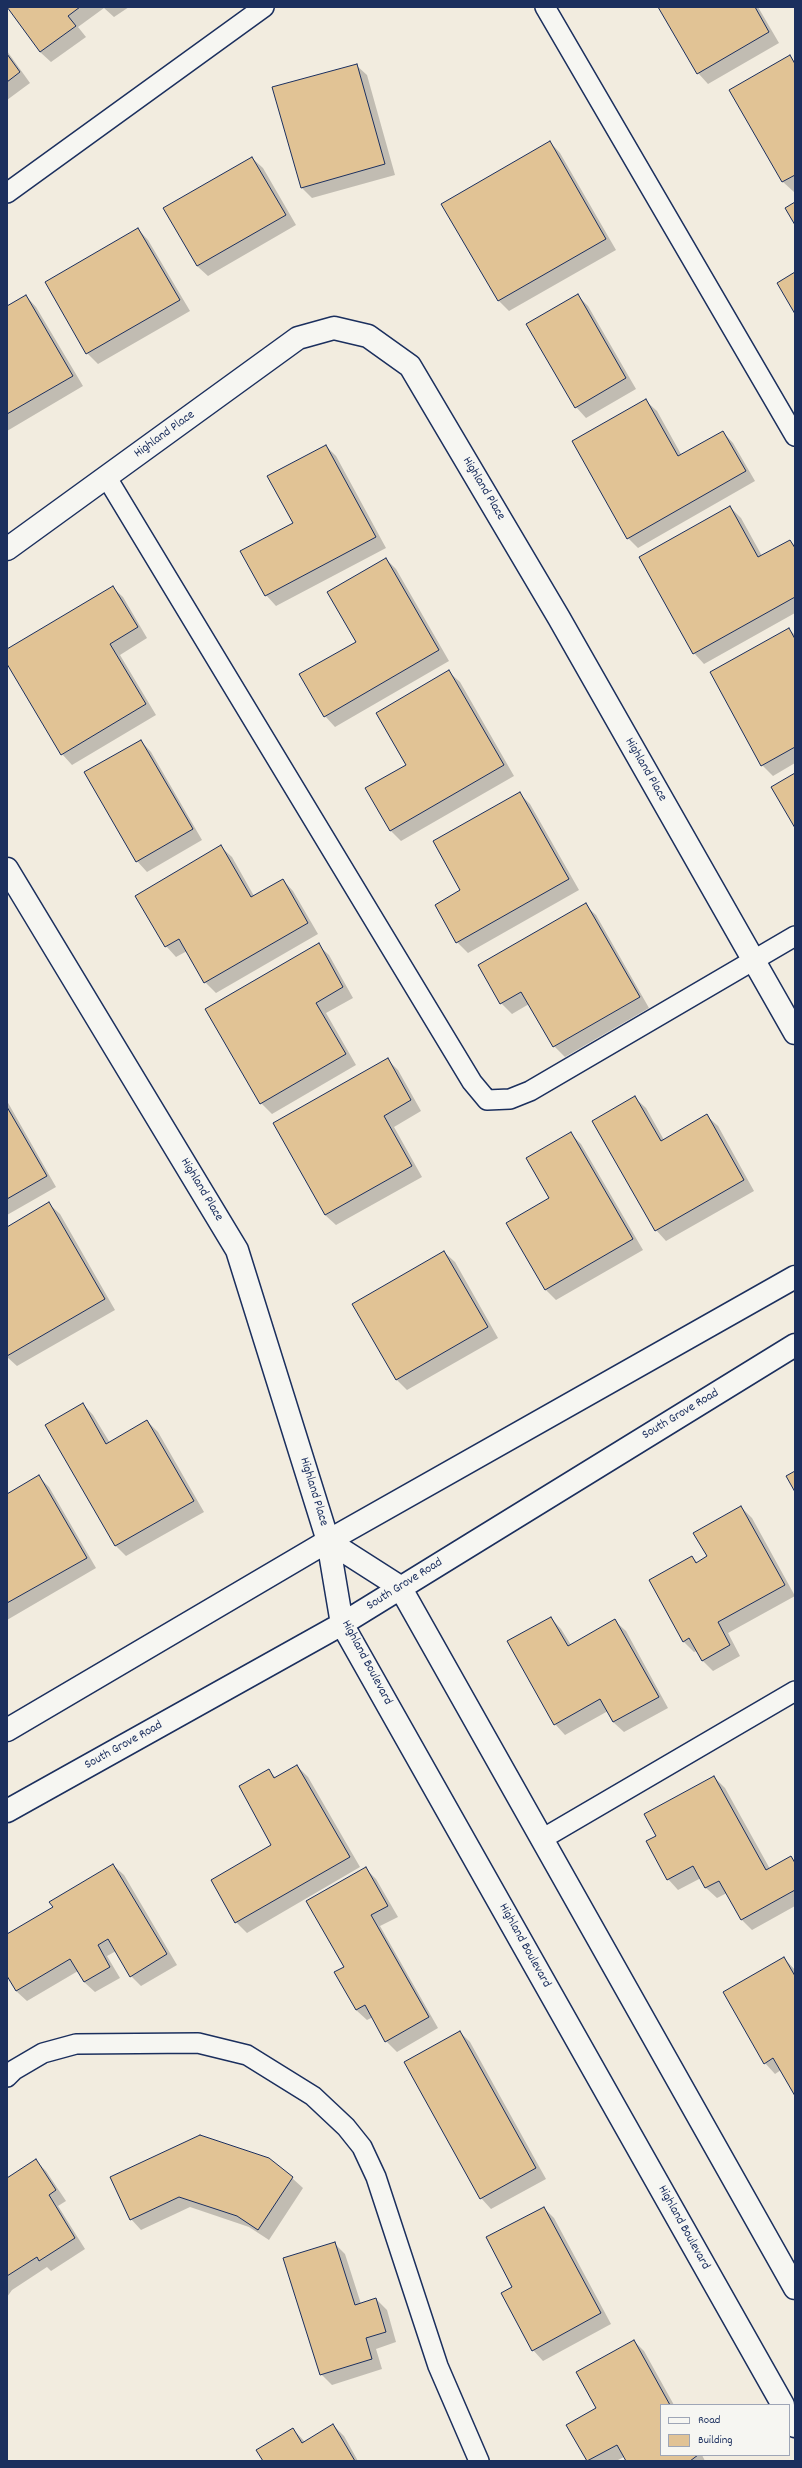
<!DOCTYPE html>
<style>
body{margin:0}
#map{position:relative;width:802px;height:2468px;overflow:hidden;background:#f2ecdf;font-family:Dekko,sans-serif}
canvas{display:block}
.frame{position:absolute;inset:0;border:8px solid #1b2f5e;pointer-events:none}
.legend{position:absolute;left:660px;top:2404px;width:130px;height:52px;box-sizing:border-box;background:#f6f6f2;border:1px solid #9ea6b7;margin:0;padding:5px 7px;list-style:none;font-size:12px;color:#1b2f5e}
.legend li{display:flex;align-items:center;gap:8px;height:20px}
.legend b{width:20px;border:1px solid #9ea6b7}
</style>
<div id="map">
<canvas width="802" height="2468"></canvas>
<div class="frame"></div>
<ul class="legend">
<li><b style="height:5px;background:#f6f6f2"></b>Road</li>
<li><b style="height:11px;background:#e1c395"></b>Building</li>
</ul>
</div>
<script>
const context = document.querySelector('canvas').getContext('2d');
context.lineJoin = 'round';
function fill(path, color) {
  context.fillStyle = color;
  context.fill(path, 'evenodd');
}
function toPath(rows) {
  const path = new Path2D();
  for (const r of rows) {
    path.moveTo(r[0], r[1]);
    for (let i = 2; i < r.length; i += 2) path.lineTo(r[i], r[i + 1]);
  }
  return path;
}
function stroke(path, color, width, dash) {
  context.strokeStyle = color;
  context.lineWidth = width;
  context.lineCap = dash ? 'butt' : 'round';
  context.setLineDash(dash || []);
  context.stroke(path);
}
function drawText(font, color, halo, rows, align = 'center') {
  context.font = font + ' Dekko,sans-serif';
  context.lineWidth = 3;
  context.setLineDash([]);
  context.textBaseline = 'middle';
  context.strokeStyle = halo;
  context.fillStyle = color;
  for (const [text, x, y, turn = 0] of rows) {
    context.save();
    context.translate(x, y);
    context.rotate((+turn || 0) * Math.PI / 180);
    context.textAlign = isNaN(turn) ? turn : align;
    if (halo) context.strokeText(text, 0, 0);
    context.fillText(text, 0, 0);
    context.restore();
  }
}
fill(toPath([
 [8,7,129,7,114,17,104,8,78,27,86,37,51,62,40,52],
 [660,7,758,7,779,43,708,84,698,73],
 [7,51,30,83,7,100],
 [790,57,795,62,794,192,783,182,731,91],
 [356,65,367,75,395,175,312,198,302,188],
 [550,142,560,153,616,250,509,311,499,301,443,204],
 [252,158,263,168,296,225,208,276,197,266],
 [138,229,148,240,190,311,98,364,87,353,46,282],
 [577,295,588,306,636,389,586,418,576,407],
 [26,296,36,307,83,386,7,431,7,307],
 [646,401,657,411,682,456,723,432,733,443,755,481,638,548,628,538],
 [326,446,336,456,386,548,276,606,266,595],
 [730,507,741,518,762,556,790,541,795,546,795,613,704,664,694,653],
 [386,559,396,569,449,661,335,727,325,716,357,642],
 [112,587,123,597,147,638,120,655,156,715,72,765,62,754,7,662,7,650],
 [789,629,795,635,795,763,773,776,762,765],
 [449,672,460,682,514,776,401,841,391,831,366,788,407,765],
 [141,741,151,752,202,840,147,872,137,861],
 [519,793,530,804,579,890,468,953,457,942,462,890],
 [221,847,232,857,254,896,283,880,293,891,318,934,216,993,205,982,187,951,176,957,166,946],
 [585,905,596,915,649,1008,565,1057,554,1046,529,1004,512,1014,501,1003],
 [318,945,329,955,353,998,326,1013,356,1065,272,1114,261,1103],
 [387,1059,398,1070,421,1111,394,1127,422,1177,336,1225,325,1215,274,1123],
 [635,1098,646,1108,664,1140,707,1116,718,1126,754,1191,666,1241,656,1230],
 [7,1101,56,1187,7,1215],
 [571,1134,581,1144,643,1250,556,1300,546,1290,507,1223,551,1198],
 [49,1204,60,1214,115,1310,17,1366,7,1357,7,1228],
 [444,1252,455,1262,498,1338,407,1390,397,1380,353,1304],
 [83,1404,93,1415,110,1443,147,1421,158,1432,204,1512,126,1556,116,1546,46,1425],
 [39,1477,49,1487,96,1568,7,1620,7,1495],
 [741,1507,752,1518,795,1596,728,1633,740,1656,713,1671,702,1660,697,1651,694,1652,684,1642,650,1580,692,1557,698,1563,708,1557],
 [551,1618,561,1629,571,1645,615,1621,626,1631,668,1708,624,1732,613,1722,608,1711,565,1735,555,1724],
 [297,1766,308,1777,360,1867,247,1933,236,1922,273,1846,268,1770,276,1778],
 [714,1777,725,1788,770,1869,791,1857,795,1862,795,1906,752,1930,742,1920,727,1893,717,1898,706,1888,701,1878,678,1890,668,1879,658,1836],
 [113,1865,124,1875,177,1965,141,1986,131,1976,116,1951,107,1956,120,1978,95,1992,84,1982,78,1971,27,2001,16,1991,7,1974,7,1935,54,1907],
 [366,1869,376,1879,398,1917,380,1926,438,2028,397,2052,386,2041,373,2017,367,2020,356,2010,345,1968],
 [784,1958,795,1970,795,2094,781,2070,775,2074,765,2063],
 [460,2032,470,2042,546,2179,491,2209,481,2198],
 [36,2161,46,2171,66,2201,58,2206,85,2249,51,2271,47,2267,12,2290,7,2297,7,2179],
 [111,2178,292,2178,303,2188,269,2240,249,2227,190,2207,141,2230,131,2219],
 [544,2208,554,2218,611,2324,543,2361,533,2350,514,2287],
 [334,2243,345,2254,361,2304,376,2299,387,2310,396,2342,376,2349,382,2369,332,2385,321,2374],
 [634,2341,644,2351,674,2405,661,2405,661,2455,702,2455,705,2461,627,2461,624,2457,616,2461,588,2460,598,2409],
 [333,2425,344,2436,358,2461,264,2461,293,2429,305,2442]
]), '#0003');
const building = toPath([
 [7,7,80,7,68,16,76,26,40,52,7,7],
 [658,7,755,7,769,32,697,74,658,7],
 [7,54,20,72,7,82,7,54],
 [790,55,795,64,795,175,782,182,729,90,790,55],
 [357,64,385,164,301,188,272,87,357,64],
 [550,141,606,239,498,301,441,204,550,141],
 [252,157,286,215,197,266,163,208,252,157],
 [795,202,795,225,785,208,795,202],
 [138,228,180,300,86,354,45,282,138,228],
 [795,272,795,314,777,283,795,272],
 [578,294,626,378,575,408,526,324,578,294],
 [26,295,73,376,7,414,7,306,26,295],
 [646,399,678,456,723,431,746,471,627,539,572,441,646,399],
 [326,445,376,537,265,596,240,551,293,523,267,476,326,445],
 [730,506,758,557,790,540,795,548,795,597,693,654,639,557,730,506],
 [386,558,439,650,324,717,299,674,356,642,327,592,386,558],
 [113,586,138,627,110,644,146,704,61,755,7,664,7,649,113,586],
 [789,628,795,639,795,747,761,766,710,672,789,628],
 [449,670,504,765,390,831,365,788,406,765,376,713,449,670],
 [141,740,193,829,136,862,84,772,141,740],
 [795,773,795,828,771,787,795,773],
 [520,792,569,879,456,943,435,905,460,890,433,841,520,792],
 [221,845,251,897,283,879,308,923,204,983,179,939,165,947,135,896,221,845],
 [586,903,640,997,553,1047,521,992,500,1004,478,965,586,903],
 [319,943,343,987,316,1003,346,1054,260,1104,205,1009,319,943],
 [388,1058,411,1100,384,1116,412,1166,325,1215,273,1123,388,1058],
 [635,1096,661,1141,707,1114,744,1180,655,1231,592,1121,635,1096],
 [7,1107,47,1176,7,1199,7,1107],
 [571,1132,633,1239,545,1290,506,1223,549,1198,526,1158,571,1132],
 [49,1202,105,1299,7,1356,7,1227,49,1202],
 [444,1251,488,1327,396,1380,352,1304,444,1251],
 [83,1403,106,1444,147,1420,194,1501,115,1546,45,1425,83,1403],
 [795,1471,795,1492,786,1476,795,1471],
 [39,1475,87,1558,7,1603,7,1494,39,1475],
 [741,1506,785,1585,718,1622,730,1645,702,1661,689,1638,683,1642,649,1580,692,1556,696,1563,707,1556,693,1533,741,1506],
 [551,1617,568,1646,615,1619,659,1697,613,1722,600,1699,554,1725,507,1641,551,1617],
 [297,1765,350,1857,235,1923,211,1880,271,1845,239,1786,269,1769,274,1778,297,1765],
 [714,1776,766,1870,791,1856,795,1863,795,1890,741,1920,719,1881,705,1888,693,1866,667,1880,646,1841,656,1836,644,1814,714,1776],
 [113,1864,167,1954,130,1977,108,1939,98,1945,110,1967,84,1982,70,1959,16,1991,7,1976,7,1934,53,1907,49,1902,113,1864],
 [366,1867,388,1906,371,1915,429,2017,385,2042,365,2005,356,2010,334,1972,344,1967,306,1901,366,1867],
 [784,1957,795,1976,795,2096,773,2058,764,2064,723,1992,784,1957],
 [460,2031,536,2168,480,2199,404,2062,460,2031],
 [200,2135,269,2158,293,2177,258,2230,237,2216,179,2197,130,2220,110,2177,200,2135],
 [36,2159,56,2190,49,2195,75,2238,39,2261,37,2257,7,2276,7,2178,36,2159],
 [544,2207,601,2313,532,2351,501,2293,512,2287,486,2237,544,2207],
 [335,2242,355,2305,376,2298,386,2332,366,2338,372,2359,320,2375,283,2258,335,2242],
 [634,2340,670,2405,661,2405,661,2455,698,2455,690,2461,626,2461,617,2445,587,2461,566,2425,596,2408,576,2372,634,2340],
 [333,2424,355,2461,263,2461,256,2450,293,2428,302,2443,333,2424]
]);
fill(building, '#e1c395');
stroke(building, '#1b2f5e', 1);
const lane = toPath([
 [545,7,795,436],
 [7,193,264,7],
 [107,478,472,1082,487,1100,510,1099,530,1091,795,936],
 [542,1839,795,1691],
 [7,2077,14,2070,43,2053,76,2044,198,2043,247,2055,313,2096,346,2127,362,2147,376,2177,438,2366,479,2461]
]);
const street = toPath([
 [7,549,298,338,334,328,368,336,410,366,559,618,795,1033],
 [7,869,237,1250,328,1541]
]);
const secondary = toPath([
 [328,1541,342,1624,783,2405],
 [328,1541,400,1587,795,2288],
 [7,1730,328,1541,795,1277],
 [7,1811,342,1624,795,1345],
 [789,2415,795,2426]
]);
stroke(lane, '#1b2f5e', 22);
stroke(street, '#1b2f5e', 25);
stroke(secondary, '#1b2f5e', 25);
stroke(lane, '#f6f6f2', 19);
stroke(street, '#f6f6f2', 22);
stroke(secondary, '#f6f6f2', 22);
drawText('13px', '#1b2f5e', '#f6f6f2', [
 ["Highland Place",165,435,-36],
 ["Highland Place",483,489,59],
 ["Highland Place",645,770,60],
 ["Highland Place",201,1190,59],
 ["South Grove Road",681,1415,-31],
 ["Highland Place",313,1492,73],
 ["South Grove Road",405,1585,-32],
 ["Highland Boulevard",366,1663,62],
 ["South Grove Road",124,1746,-29],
 ["Highland Boulevard",524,1946,61],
 ["Highland Boulevard",683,2228,61]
]);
</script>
